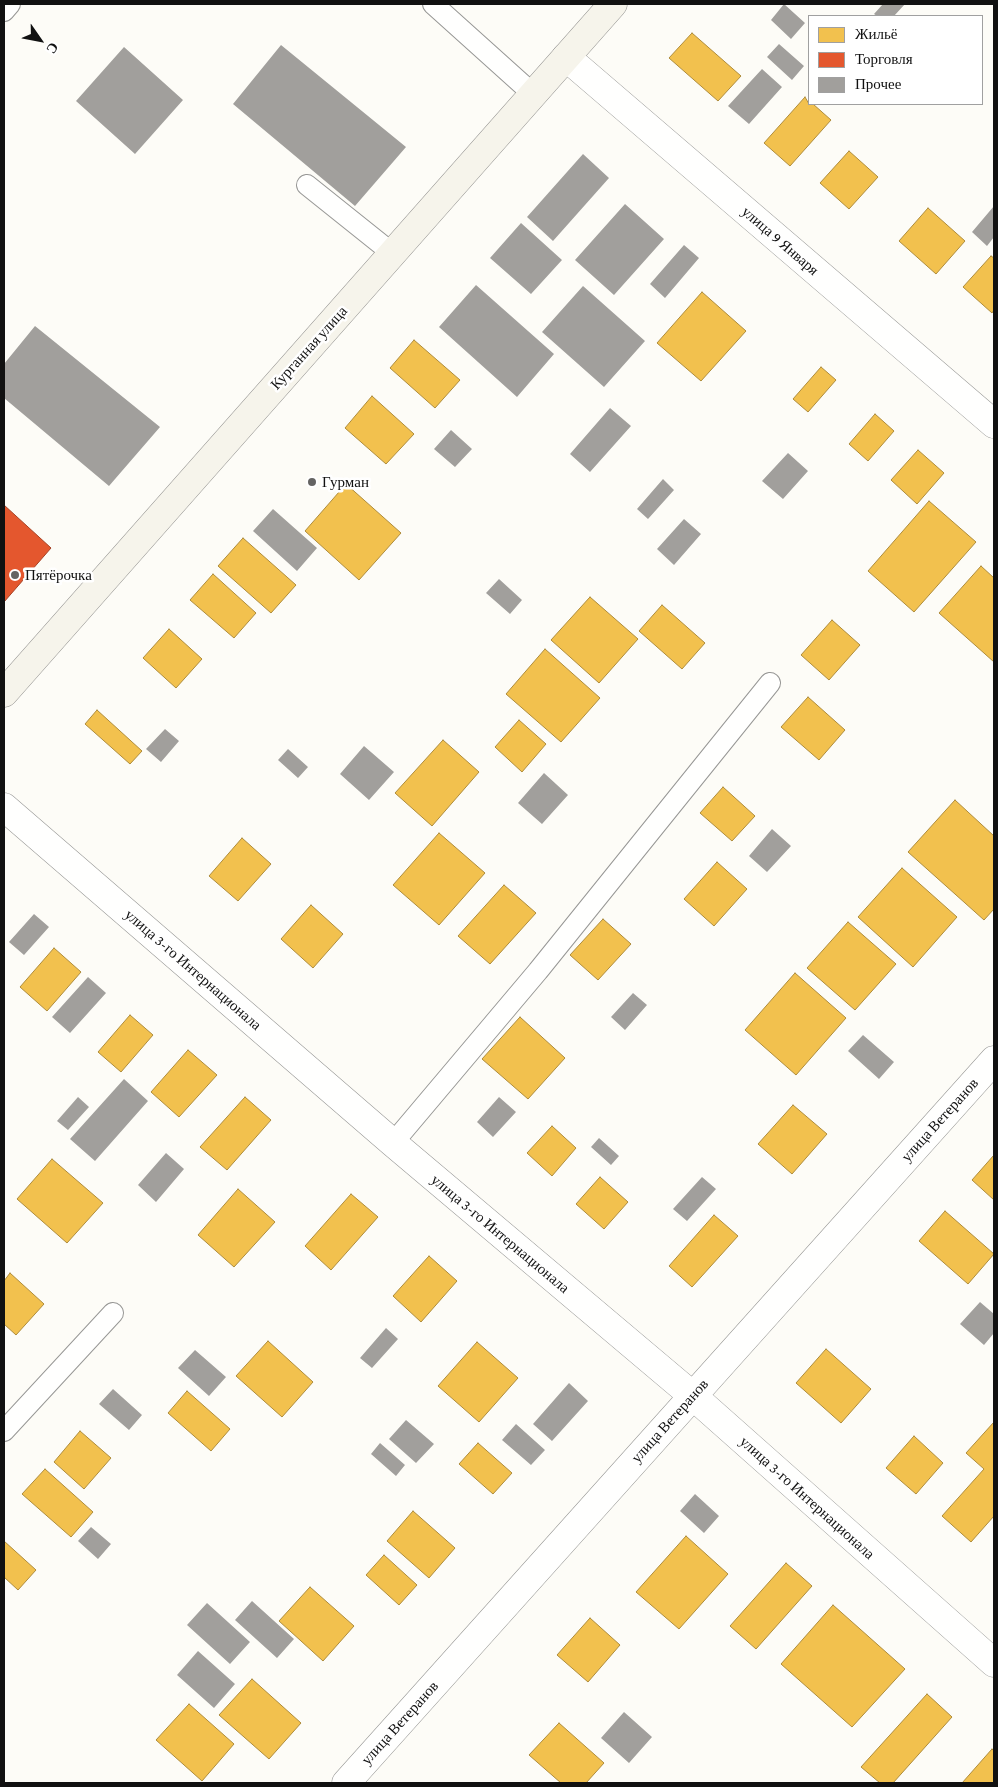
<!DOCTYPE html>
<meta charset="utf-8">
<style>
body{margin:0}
#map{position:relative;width:998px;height:1787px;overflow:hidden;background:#fdfcf7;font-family:"Crimson Pro",serif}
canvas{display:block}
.frame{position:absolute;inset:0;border:5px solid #111;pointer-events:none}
.legend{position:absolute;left:808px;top:15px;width:175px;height:90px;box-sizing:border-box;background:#fff;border:1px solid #a0a0a0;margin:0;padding:6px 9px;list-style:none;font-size:15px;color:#111}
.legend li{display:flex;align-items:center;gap:10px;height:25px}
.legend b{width:25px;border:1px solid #a0a0a0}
.north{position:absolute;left:15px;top:15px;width:50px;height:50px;-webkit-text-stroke:4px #fff;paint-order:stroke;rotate:123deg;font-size:14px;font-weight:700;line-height:20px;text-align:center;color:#111}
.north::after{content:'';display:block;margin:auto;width:18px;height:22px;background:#111;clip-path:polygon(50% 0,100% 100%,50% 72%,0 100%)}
</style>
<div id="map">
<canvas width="998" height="1787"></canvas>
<div class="frame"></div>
<ul class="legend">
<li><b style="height:14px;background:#f2c14e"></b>Жильё</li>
<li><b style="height:14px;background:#e4572e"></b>Торговля</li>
<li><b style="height:14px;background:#a19f9c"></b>Прочее</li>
</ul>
<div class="north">С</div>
</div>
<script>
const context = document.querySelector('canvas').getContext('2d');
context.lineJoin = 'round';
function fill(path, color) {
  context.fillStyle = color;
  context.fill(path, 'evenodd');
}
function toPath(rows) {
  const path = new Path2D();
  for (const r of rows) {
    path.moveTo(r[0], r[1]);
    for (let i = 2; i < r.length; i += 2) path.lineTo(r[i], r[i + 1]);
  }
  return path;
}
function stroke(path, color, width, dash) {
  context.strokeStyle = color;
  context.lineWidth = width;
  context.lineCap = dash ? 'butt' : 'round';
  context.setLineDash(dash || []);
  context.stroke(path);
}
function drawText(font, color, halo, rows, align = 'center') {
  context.font = font + ' "Crimson Pro",serif';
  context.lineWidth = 5;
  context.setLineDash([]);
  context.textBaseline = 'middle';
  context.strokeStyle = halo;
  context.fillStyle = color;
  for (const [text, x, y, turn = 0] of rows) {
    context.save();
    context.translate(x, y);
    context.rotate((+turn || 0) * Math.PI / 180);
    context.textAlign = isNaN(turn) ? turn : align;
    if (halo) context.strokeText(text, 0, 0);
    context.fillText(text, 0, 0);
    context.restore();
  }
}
const homes = toPath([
 [692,33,741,76,718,101,669,58,692,33],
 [805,97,809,104,813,104,831,120,790,166,764,143,805,97],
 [849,151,878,177,849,209,820,183,849,151],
 [928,208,965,241,936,274,899,241,928,208],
 [991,256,994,258,994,310,992,313,963,287,991,256],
 [702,292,746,331,701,381,657,343,702,292],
 [414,340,460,380,435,408,390,368,414,340],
 [821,367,836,380,808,412,793,399,821,367],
 [372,396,414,434,386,464,345,428,372,396],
 [875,414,894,431,868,461,849,444,875,414],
 [918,450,944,473,917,504,891,480,918,450],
 [346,484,401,533,359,580,305,531,346,484],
 [929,501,976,542,914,612,868,571,929,501],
 [243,538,296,585,271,613,218,566,243,538],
 [981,566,994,578,994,662,939,613,981,566],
 [213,574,256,613,234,638,190,600,213,574],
 [590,597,638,639,599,683,551,640,590,597],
 [662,605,705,643,682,669,639,631,662,605],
 [832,620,860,645,829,680,801,655,832,620],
 [169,629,202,659,176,688,143,658,169,629],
 [545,649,600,698,561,742,506,694,545,649],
 [808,697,845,730,819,760,781,727,808,697],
 [97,710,142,751,130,764,85,724,97,710],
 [519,720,546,744,522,772,495,747,519,720],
 [443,740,479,772,432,826,395,793,443,740],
 [723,787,755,816,732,841,700,813,723,787],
 [955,800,994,836,994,909,984,920,908,852,955,800],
 [439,833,485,873,439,925,393,885,439,833],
 [242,838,271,864,238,901,209,876,242,838],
 [717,862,747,889,714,926,684,899,717,862],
 [902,868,957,917,913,967,858,917,902,868],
 [504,885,536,913,490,964,458,936,504,885],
 [311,905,343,934,313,968,281,939,311,905],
 [603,919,631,944,598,980,570,955,603,919],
 [848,922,896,964,855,1010,807,968,848,922],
 [54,948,81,972,47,1011,20,987,54,948],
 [795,973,846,1018,796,1075,745,1030,795,973],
 [130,1015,153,1035,121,1072,98,1052,130,1015],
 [520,1017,565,1058,528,1099,482,1059,520,1017],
 [188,1050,217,1075,179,1117,151,1092,188,1050],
 [245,1097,271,1120,227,1170,200,1147,245,1097],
 [793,1105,827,1134,792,1174,758,1144,793,1105],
 [552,1126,576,1148,552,1176,527,1153,552,1126],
 [994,1155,994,1200,972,1180,994,1155],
 [52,1159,103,1203,67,1243,17,1199,52,1159],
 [600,1177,628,1202,604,1229,576,1204,600,1177],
 [238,1189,275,1222,234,1267,198,1235,238,1189],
 [351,1194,378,1217,331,1270,305,1246,351,1194],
 [945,1211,994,1254,968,1284,919,1241,945,1211],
 [714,1215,738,1236,692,1287,669,1266,714,1215],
 [429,1256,457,1281,421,1322,393,1296,429,1256],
 [10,1273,44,1304,16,1335,4,1324,4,1281,10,1273],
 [268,1341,313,1382,282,1417,236,1376,268,1341],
 [477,1342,518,1378,479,1422,438,1386,477,1342],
 [826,1349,871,1389,841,1423,796,1383,826,1349],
 [187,1391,230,1429,211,1451,168,1413,187,1391],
 [994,1422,994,1516,971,1542,942,1516,984,1469,966,1453,994,1422],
 [80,1431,111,1458,84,1489,54,1462,80,1431],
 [914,1436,943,1463,916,1494,886,1468,914,1436],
 [478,1443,512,1473,493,1494,459,1464,478,1443],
 [45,1469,93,1512,71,1537,22,1494,45,1469],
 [413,1511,455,1548,429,1578,387,1541,413,1511],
 [686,1536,728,1574,679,1629,636,1592,686,1536],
 [4,1541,36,1570,18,1590,4,1577,4,1541],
 [384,1555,417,1585,399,1605,366,1575,384,1555],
 [786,1563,812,1586,756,1649,730,1626,786,1563],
 [310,1587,354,1626,323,1661,279,1621,310,1587],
 [833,1605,905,1669,852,1727,781,1664,833,1605],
 [590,1618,620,1645,588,1682,557,1655,590,1618],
 [252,1679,301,1723,269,1759,219,1715,252,1679],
 [927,1694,952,1717,893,1783,880,1783,861,1767,927,1694],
 [189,1704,234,1744,202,1781,156,1740,189,1704],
 [559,1723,604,1763,586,1783,561,1783,529,1755,559,1723],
 [992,1749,994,1751,994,1783,962,1783,992,1749]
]);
fill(homes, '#f2c14e');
stroke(homes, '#ae8c3c', 1);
const shops = toPath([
 [4,505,51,548,4,602,4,505]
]);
fill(shops, '#e4572e');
stroke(shops, '#a54225', 1);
fill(toPath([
 [784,4,805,23,791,39,771,20],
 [883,4,905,4,894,16,877,16,874,14],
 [779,44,804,66,792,80,767,57],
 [281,45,406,147,355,206,233,104],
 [124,47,183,100,135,154,76,101],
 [762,69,782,87,749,124,728,106],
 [583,154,609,178,553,241,527,217],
 [625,204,664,239,614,295,575,260],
 [994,206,994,237,987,246,972,232],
 [521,223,562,260,531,294,490,258],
 [684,245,699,258,665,298,650,284],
 [476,285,554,354,517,397,439,327],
 [583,286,645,341,604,387,542,332],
 [35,326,160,427,109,486,4,398,4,364],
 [610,408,631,426,590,472,570,454],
 [451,430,472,449,455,467,434,449],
 [788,453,808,471,783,499,762,481],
 [663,479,674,490,648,519,637,509],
 [273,509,317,548,297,571,253,531],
 [684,519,701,534,674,565,657,549],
 [499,579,522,600,510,614,486,593],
 [165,729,179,741,161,762,146,749],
 [364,746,394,772,369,800,340,774],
 [288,749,308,767,298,778,278,760],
 [544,773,568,795,542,824,518,803],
 [772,829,791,846,767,872,749,856],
 [34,914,49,927,24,955,9,942],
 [88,977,106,993,70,1033,52,1017],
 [633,993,647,1005,625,1030,611,1017],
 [863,1035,894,1062,879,1079,848,1051],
 [124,1079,148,1101,95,1161,70,1139],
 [78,1097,89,1107,68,1130,57,1121],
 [499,1097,516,1112,493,1137,477,1122],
 [599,1138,619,1156,611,1165,591,1147],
 [166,1153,184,1169,156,1202,138,1185],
 [702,1177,716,1189,687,1221,673,1209],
 [980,1302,994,1314,994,1333,984,1345,960,1324],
 [386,1328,398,1339,372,1368,360,1358],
 [195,1350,226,1377,209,1396,178,1368],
 [569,1383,588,1401,552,1441,533,1424],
 [113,1389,142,1415,129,1430,99,1404],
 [406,1420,434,1444,416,1463,389,1439],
 [516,1424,545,1450,531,1465,502,1440],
 [380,1443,405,1465,396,1476,371,1454],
 [695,1494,719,1516,704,1533,680,1511],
 [91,1527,111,1544,98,1559,78,1541],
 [252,1601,294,1639,277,1658,235,1620],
 [207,1603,250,1642,230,1664,187,1625],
 [198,1651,235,1684,214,1708,177,1675],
 [624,1712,652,1737,629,1763,601,1738]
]), '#a19f9c');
const lane = toPath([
 [433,4,533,94],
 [4,11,10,4],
 [307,185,392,253],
 [393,1143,538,971,770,683],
 [4,1431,113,1313]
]);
const street = toPath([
 [566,57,994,424],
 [4,807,393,1143,693,1396,994,1663],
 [346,1783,994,1060]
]);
const secondary = toPath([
 [4,693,613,4]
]);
stroke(lane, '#979795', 22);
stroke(street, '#979795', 29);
stroke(secondary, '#8e8d8b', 29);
stroke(lane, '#fffffe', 20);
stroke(street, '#fffffe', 28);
stroke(secondary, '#f6f4eb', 28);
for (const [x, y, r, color] of [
 [312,482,5,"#646362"],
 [15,575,5,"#646362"]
]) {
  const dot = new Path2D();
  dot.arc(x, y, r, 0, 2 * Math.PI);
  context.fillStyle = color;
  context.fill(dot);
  stroke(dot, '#fff', 2);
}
drawText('15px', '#111', '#fff', [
 ["улица 9 Января",780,241,41],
 ["Курганная улица",309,348,-48],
 ["улица 3-го Интернационала",193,970,41],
 ["улица Ветеранов",940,1120,-48],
 ["улица 3-го Интернационала",500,1234,40],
 ["улица Ветеранов",670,1421,-48],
 ["улица 3-го Интернационала",807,1498,42],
 ["улица Ветеранов",400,1723,-48]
]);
drawText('15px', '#111', '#fff', [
 ["Гурман",322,482],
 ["Пятёрочка",25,575]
], 'left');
</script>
